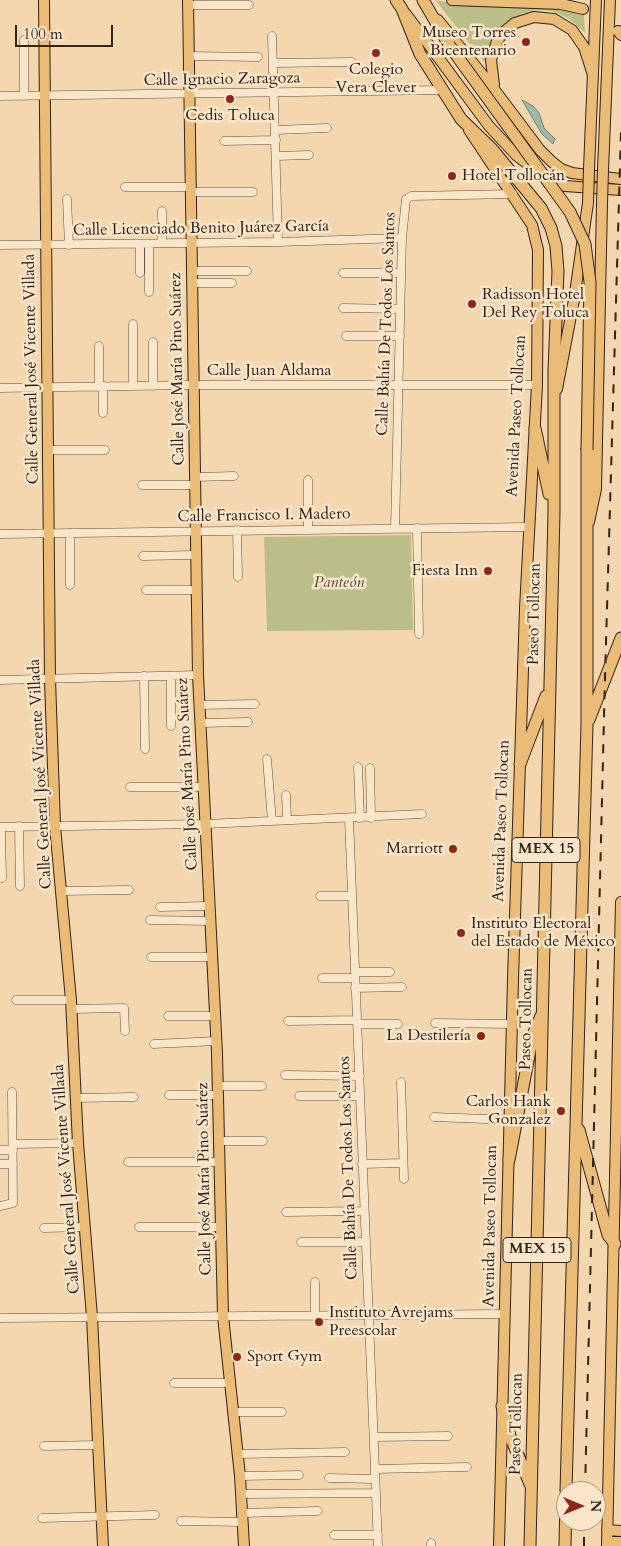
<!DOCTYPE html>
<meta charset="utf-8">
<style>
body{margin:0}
#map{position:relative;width:621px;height:1546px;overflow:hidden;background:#f4d7ae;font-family:Cardo,serif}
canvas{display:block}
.north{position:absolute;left:556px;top:1481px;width:50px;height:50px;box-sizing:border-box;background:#f8e5ca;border:1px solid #a99783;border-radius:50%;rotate:90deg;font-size:14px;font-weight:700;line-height:20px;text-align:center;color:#322319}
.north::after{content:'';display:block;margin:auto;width:18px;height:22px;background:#8f2418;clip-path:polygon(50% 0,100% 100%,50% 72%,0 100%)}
.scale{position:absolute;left:15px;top:25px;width:98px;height:22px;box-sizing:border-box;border:2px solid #322319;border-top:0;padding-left:6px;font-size:15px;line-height:18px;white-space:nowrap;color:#322319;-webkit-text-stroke:4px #f8e5ca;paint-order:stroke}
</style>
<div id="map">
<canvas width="621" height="1546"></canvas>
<div class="north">N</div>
<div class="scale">100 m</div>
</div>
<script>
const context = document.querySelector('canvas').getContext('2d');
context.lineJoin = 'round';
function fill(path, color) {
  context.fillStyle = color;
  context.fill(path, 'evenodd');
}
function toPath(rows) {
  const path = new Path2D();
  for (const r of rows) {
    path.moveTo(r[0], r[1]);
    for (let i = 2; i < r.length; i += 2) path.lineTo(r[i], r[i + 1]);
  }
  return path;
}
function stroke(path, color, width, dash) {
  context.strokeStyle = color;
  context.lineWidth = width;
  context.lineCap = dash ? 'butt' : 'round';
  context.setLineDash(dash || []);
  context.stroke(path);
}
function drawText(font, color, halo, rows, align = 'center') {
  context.font = font + ' Cardo,serif';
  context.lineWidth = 5;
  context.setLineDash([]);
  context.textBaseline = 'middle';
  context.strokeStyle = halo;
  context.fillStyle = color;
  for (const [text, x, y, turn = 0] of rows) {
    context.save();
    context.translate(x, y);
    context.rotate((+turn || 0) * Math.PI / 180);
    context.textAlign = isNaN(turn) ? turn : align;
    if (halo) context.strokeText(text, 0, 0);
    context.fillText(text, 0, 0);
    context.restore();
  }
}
fill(toPath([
 [435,0,467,6,566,8,584,15,585,33,568,18,552,11,537,10,523,14,506,24,487,65],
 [411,535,413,630,267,631,264,537]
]), '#bcbe8a');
const water = toPath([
 [522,100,533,106,539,113,544,128,555,139,553,144,542,134,522,100]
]);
fill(water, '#9dbaa6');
stroke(water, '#727e6e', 1);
const minor = toPath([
 [188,5,249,5],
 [272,36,278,242],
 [24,40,24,96],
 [189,56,258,57],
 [273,63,352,62],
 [0,96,444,90],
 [276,130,327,128],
 [224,141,276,140],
 [277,156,309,155],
 [125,187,191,187],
 [191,192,253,192],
 [67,199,69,245],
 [162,211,162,243],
 [140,244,140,273],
 [149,244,149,292],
 [0,245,278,242,402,238],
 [192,271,247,271],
 [343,273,401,273],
 [192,283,232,283],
 [343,308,400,309],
 [346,336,400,336],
 [153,342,153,386],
 [99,346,99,387],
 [133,386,133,324],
 [0,388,194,385,537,385],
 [103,413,103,386],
 [49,450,105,450],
 [195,477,234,476],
 [142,485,195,485],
 [395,528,402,238,406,199,411,196,513,194],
 [417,528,419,634],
 [308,529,308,480],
 [237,530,238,577],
 [70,533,70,585],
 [0,534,529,527],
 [143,556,195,555],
 [146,590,196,590],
 [144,676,145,749],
 [171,676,171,726],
 [0,680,198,675],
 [199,705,255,704],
 [200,723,248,722],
 [267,759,272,821],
 [358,767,360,818],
 [370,768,371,818],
 [130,787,204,787],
 [286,795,287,820],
 [349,818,378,1546],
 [19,826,20,886],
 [0,827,206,824,422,814],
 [1,827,2,878],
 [62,891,129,890],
 [320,896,352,896],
 [160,907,209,906],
 [150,920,210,921],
 [151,957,212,957],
 [355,972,390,972],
 [322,978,355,978],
 [355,988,402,987],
 [16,1000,71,1000],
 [71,1009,124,1008,125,1031],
 [168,1016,215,1016],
 [288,1021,357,1020],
 [435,1023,512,1024],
 [357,1024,398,1024],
 [154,1044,216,1041],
 [285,1075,360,1076],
 [401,1082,404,1179],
 [218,1086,262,1086],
 [169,1095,218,1095],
 [299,1096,360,1096],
 [76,1098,134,1097],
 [434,1117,510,1120],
 [219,1141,263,1141],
 [13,1144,78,1143],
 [0,1150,13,1150],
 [128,1162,220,1162],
 [0,1164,13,1164],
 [362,1164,403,1163],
 [0,1206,13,1203,12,1092],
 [286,1212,364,1211],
 [139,1227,221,1227],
 [44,1228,84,1227],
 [301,1242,365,1242],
 [315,1282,315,1316],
 [0,1318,505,1314],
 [174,1383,230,1383],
 [233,1412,282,1412],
 [374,1437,448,1436],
 [44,1446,98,1445],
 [238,1454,345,1452],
 [375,1469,467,1467],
 [240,1476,299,1475],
 [329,1478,375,1479],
 [241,1494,375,1493],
 [242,1513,318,1511],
 [42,1518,155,1515],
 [181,1521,243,1522],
 [334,1535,378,1535],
 [431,1543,431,1546]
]);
const major = toPath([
 [44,0,50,679,55,826,71,1000,78,1143,92,1317,103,1546],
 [188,0,198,675,217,1053,223,1316,240,1476,244,1546],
 [452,0,561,4,583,9],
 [406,14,489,126,517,156,551,181,565,186,621,190],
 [438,20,494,89,540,150,551,161,561,169,572,173,621,179],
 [618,31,621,35],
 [494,85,491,60,497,41,505,31,515,23,534,17,554,19,572,30,584,47,593,75],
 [469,130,532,225,538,250,537,385,525,608,513,979,499,1546],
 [589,169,596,0],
 [603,170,610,0],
 [557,389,574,300,588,203],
 [589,522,596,489,602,203],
 [607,1530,621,1531],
 [607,1542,621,1542],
 [607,1546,621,902]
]);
const highway = toPath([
 [396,0,402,9,420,54,461,119,492,149,541,208,551,228,556,246,558,271,554,370,554,512,530,1546],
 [423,0,449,45],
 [535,428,549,494],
 [589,720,621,638],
 [520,764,546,696],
 [579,1130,608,1235,615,1244],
 [509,1160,533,1035,541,1016],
 [502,1406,510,1436,530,1484],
 [566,1491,587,724,587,450],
 [565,1546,566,1494]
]);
stroke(minor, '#62503e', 9);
stroke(major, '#322319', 12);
stroke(highway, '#322319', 13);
stroke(minor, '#f8e5ca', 8);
stroke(major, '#eabc77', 10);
stroke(highway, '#eabc77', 11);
stroke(toPath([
 [585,1491,605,677,621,131],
 [584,1546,584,1521]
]), '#322319', 2, [9, 9]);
const majorBridge = toPath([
 [588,203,589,169],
 [602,203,603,170]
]);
const highwayBridge = toPath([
 [449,45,570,212,585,244,590,282,587,450]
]);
stroke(majorBridge, '#322319', 12, []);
stroke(highwayBridge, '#322319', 13, []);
stroke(majorBridge, '#eabc77', 10);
stroke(highwayBridge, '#eabc77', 11);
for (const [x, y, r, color] of [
 [526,42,5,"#8f2418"],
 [376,53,5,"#8f2418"],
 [230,99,5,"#8f2418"],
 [452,176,5,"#8f2418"],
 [472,304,5,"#8f2418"],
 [488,571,5,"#8f2418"],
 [453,849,5,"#8f2418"],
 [461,933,5,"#8f2418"],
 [481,1036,5,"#8f2418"],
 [561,1111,5,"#8f2418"],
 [319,1322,5,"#8f2418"],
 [237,1357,5,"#8f2418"]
]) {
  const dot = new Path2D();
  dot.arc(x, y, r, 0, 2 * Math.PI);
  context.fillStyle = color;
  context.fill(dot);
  stroke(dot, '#f8e5ca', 2);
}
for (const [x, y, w] of [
 [546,850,68],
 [537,1250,68]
]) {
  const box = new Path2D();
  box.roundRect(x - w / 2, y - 12.5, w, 25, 4);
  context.fillStyle = '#f8e5ca';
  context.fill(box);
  stroke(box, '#322319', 1);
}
drawText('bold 15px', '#322319', null, [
 ["MEX 15",546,850],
 ["MEX 15",537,1250]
]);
drawText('16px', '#322319', '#f8e5ca', [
 ["Museo Torres",516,33],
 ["Bicentenario",516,51],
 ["Colegio",376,70,"center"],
 ["Vera Clever",376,88,"center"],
 ["Cedis Toluca",230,116,"center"],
 ["Hotel Tollocán",462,176,"left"],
 ["Radisson Hotel",482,295,"left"],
 ["Del Rey Toluca",482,313,"left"],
 ["Fiesta Inn",478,571],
 ["Marriott",443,849],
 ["Instituto Electoral",471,924,"left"],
 ["del Estado de México",471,942,"left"],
 ["La Destilería",471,1036],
 ["Carlos Hank",551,1102],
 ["Gonzalez",551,1120],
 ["Instituto Avrejams",329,1313,"left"],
 ["Preescolar",329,1331,"left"],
 ["Sport Gym",247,1357,"left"]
], 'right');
drawText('16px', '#322319', '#f8e5ca', [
 ["Calle Ignacio Zaragoza",222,80,-1],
 ["Calle Licenciado Benito Juárez García",201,229,-1],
 ["Calle Bahía De Todos Los Santos",387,324,-88],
 ["Calle General José Vicente Villada",32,369,-91],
 ["Calle José María Pino Suárez",178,369,-91],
 ["Calle Juan Aldama",269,371],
 ["Avenida Paseo Tollocan",517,416,-87],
 ["Calle Francisco I. Madero",264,516,-1],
 ["Paseo Tollocan",535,614,-89],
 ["Calle General José Vicente Villada",41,774,-93],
 ["Calle José María Pino Suárez",188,774,-93],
 ["Avenida Paseo Tollocan",502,821,-88],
 ["Paseo Tollocan",527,1019,-89],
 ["Calle Bahía De Todos Los Santos",349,1168,-92],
 ["Calle General José Vicente Villada",67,1179,-94],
 ["Calle José María Pino Suárez",205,1179,-91],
 ["Avenida Paseo Tollocan",491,1226,-89],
 ["Paseo Tollocan",517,1424,-89]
]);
drawText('italic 16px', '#544a35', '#f8e5ca', [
 ["Panteón",339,583]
]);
</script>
